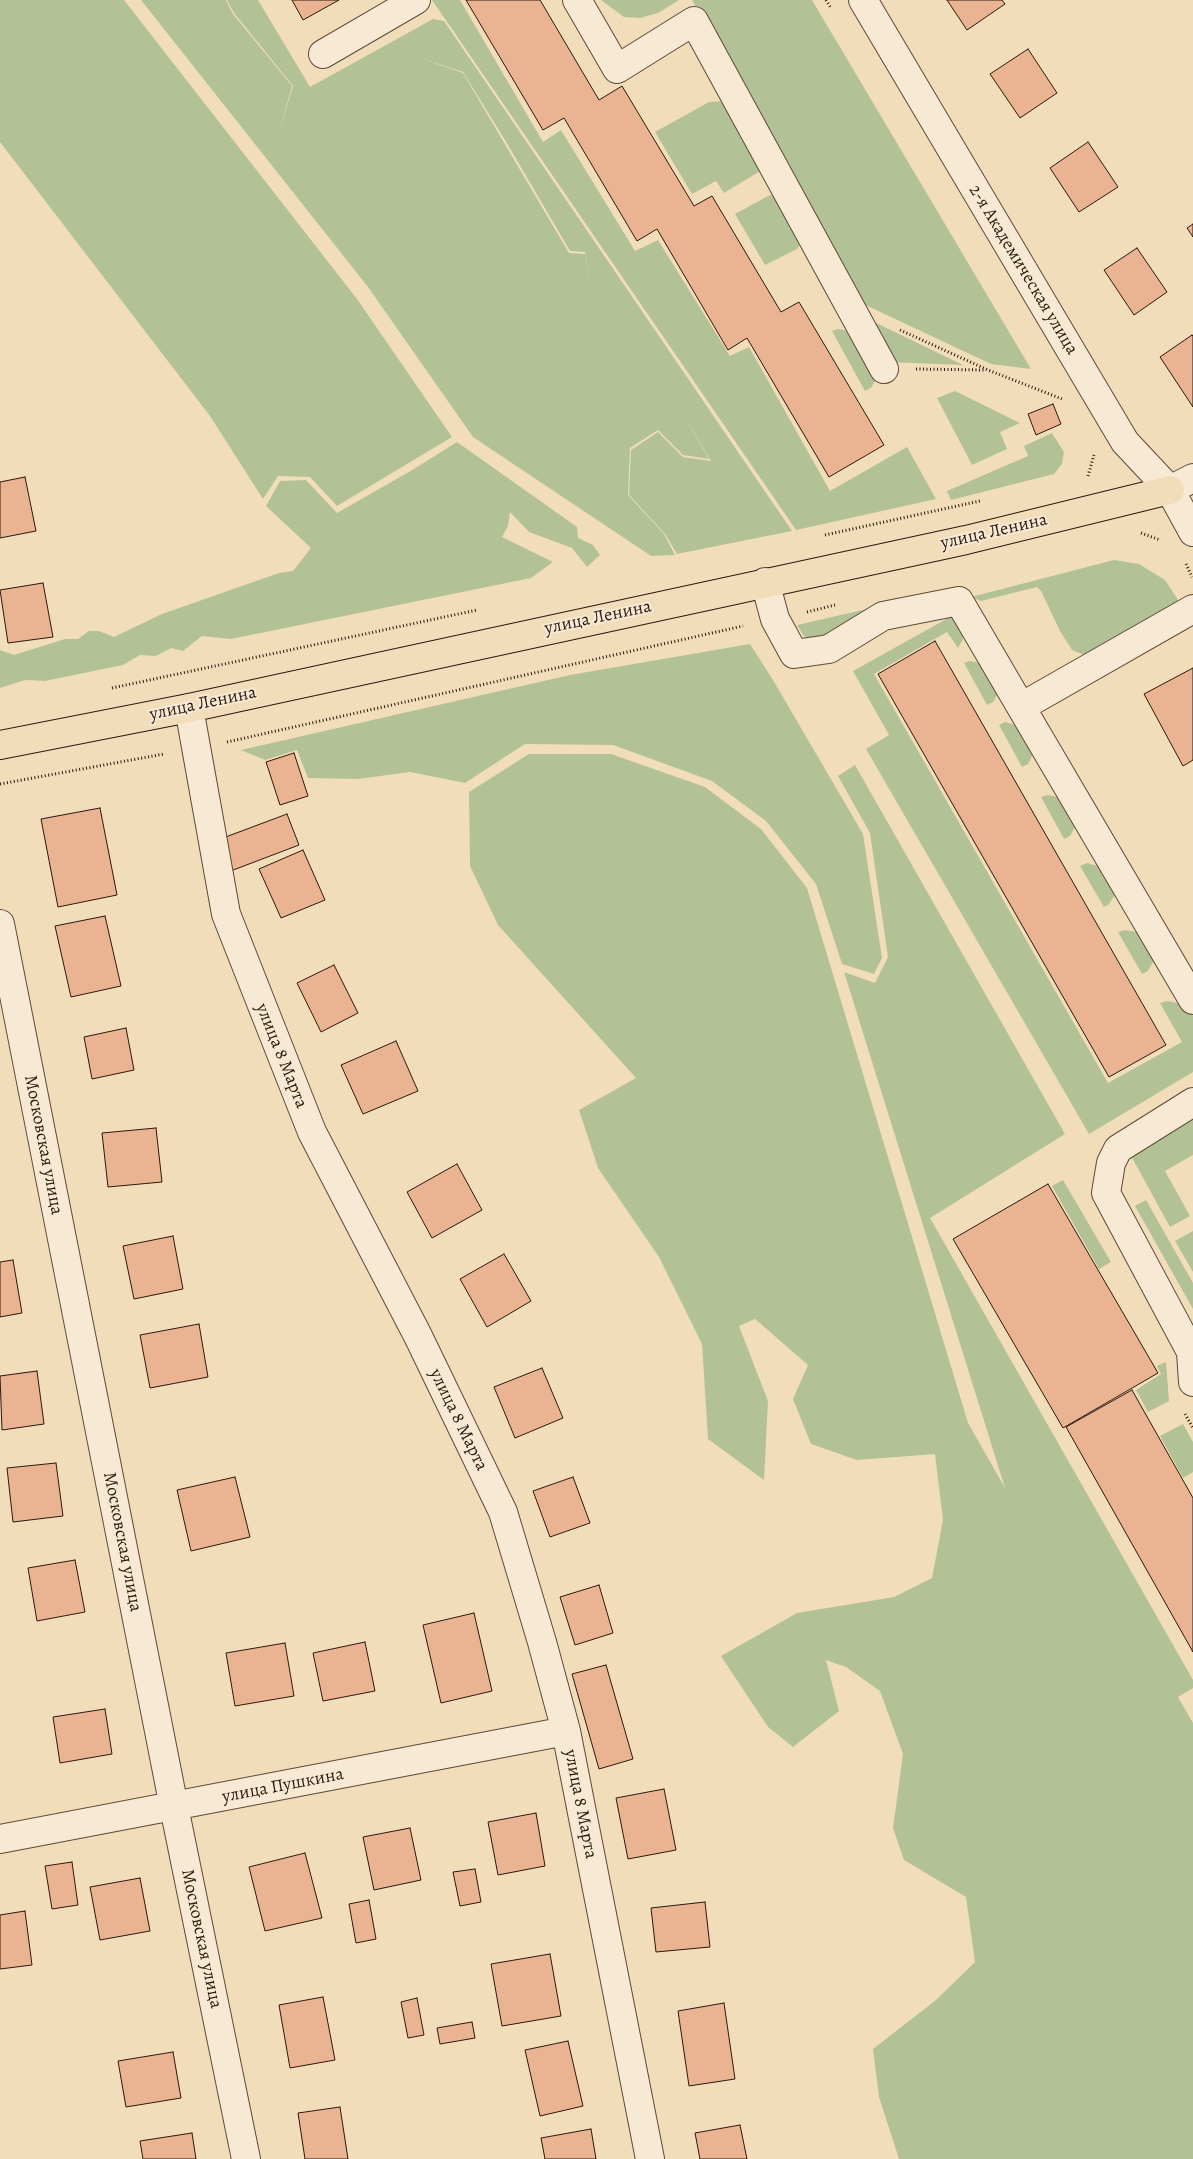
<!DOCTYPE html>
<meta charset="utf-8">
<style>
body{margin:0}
canvas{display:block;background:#f2ddbb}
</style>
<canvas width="1193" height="2159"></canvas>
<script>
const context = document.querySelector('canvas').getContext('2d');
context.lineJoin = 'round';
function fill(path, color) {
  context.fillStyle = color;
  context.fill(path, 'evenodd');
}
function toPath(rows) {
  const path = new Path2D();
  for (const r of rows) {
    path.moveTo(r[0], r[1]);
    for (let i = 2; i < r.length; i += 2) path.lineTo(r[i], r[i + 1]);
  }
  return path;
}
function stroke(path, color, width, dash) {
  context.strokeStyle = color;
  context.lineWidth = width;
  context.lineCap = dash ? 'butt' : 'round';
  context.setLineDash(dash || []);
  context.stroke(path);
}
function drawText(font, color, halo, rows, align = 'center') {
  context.font = font + ' Alegreya,serif';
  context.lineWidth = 4;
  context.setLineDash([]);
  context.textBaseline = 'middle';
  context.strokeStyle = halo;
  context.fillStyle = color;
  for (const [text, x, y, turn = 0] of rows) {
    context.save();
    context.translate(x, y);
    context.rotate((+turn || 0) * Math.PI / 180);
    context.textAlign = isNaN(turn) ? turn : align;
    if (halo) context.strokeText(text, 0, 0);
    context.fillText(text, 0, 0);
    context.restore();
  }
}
fill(toPath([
 [0,0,124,0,357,299,452,437,337,506,310,477,278,476,263,499,210,416,0,142],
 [141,0,226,0,233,14,292,86,279,132,293,86,234,13,227,0,258,0,310,87,433,19,444,21,792,531,677,554,665,534,629,495,631,450,658,432,683,457,711,461,682,413,709,459,683,455,658,430,630,448,628,495,664,534,675,555,651,556,473,437,368,287],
 [417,57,463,72,508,145,570,251,585,252,591,290,585,254,569,253,463,73],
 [432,0,460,0,543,142,561,130,635,251,658,240,730,356,749,347,830,491,907,447,936,499,796,530],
 [601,0,679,0,658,13,640,18,624,17],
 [692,0,812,0,1031,369,991,364,859,302],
 [727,101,767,167,724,193,716,181,692,194,655,132,709,102],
 [770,195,782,197,802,241,797,249,765,265,735,214],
 [868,319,963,365,889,362],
 [838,329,849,331,876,379,871,388,865,391,832,331],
 [955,391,1020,423,1000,432,1007,449,972,465,937,398],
 [1052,433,1064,452,1062,464,1054,474,951,500,947,491,1028,456,1024,446],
 [457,442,577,527,578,538,593,545,600,555,587,567,572,548,529,532,510,512,508,526,502,537,553,562,531,578,231,639,202,636,183,651,171,648,156,656,140,655,123,665,45,681,25,680,0,688,0,650,14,655,65,639,78,639,89,631,99,631,114,637,162,614,279,573,293,571,311,548,266,506,280,481,306,480,337,513,414,469],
 [1114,560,1139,564,1165,580,1182,606,1087,656,1072,650,1060,631,1041,591,1037,587,981,601,971,597],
 [880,606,817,642,804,636,797,625],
 [950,617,958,621,963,632,963,639,958,648,947,632,874,674,1108,1083,1182,1042,1160,1003,1167,1001,1178,1003,1188,1009,1193,1016,1193,1072,1089,1134,866,749,889,735,853,671],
 [750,644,773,680,863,834,882,958,874,974,842,964,816,884,766,821,712,781,613,745,525,744,465,783,410,772,358,779,308,778,297,750,265,760,241,750,570,675],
 [970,661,981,663,998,693,993,702,987,705,964,663],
 [1005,722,1016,725,1033,754,1028,764,1022,767,999,725],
 [529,754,611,754,705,787,761,829,807,888,968,1423,1005,1488,844,972,875,983,888,957,870,833,838,776,855,765,1065,1134,930,1218,1193,1680,1193,1688,1178,1697,1193,1723,1193,2159,899,2159,879,2097,873,2049,936,2000,975,1962,966,1897,904,1860,893,1828,903,1754,880,1691,846,1667,826,1660,839,1711,793,1747,768,1727,721,1656,797,1613,894,1597,932,1578,943,1520,935,1454,857,1460,811,1444,793,1399,808,1365,755,1319,739,1326,768,1401,764,1480,708,1439,702,1344,659,1257,598,1168,579,1110,636,1078,498,925,470,866,469,792],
 [1047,795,1058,797,1076,817,1075,827,1070,836,1064,839,1041,797],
 [1087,863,1098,866,1108,872,1116,886,1114,896,1109,904,1104,907,1080,866],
 [1125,930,1136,932,1146,938,1154,952,1153,962,1148,971,1142,974,1118,932],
 [1193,1117,1193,1155,1165,1171,1190,1216,1170,1227,1130,1154],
 [1063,1180,1111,1262,1099,1269,1052,1186],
 [1146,1200,1193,1283,1193,1309,1135,1206],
 [1193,1231,1193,1272,1175,1241],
 [1166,1362,1169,1401,1148,1412,1136,1390,1161,1374,1157,1366],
 [1183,1424,1193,1442,1193,1472,1183,1478,1160,1436]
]), '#b3c296');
const building = toPath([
 [292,0,339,0,303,20,292,0],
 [466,0,540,0,599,100,622,86,694,206,712,196,781,312,799,302,884,445,829,477,747,338,728,350,657,229,637,241,564,118,543,130,466,0],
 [947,0,1002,0,1005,4,967,30,947,0],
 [1028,49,1057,93,1020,118,990,74,1028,49],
 [1088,142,1118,187,1079,212,1050,168,1088,142],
 [1193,224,1193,237,1187,228,1193,224],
 [1137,248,1167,292,1134,315,1104,270,1137,248],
 [1192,335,1193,336,1193,407,1160,357,1192,335],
 [1053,404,1061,424,1036,435,1028,414,1053,404],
 [25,477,36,531,0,538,0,482,25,477],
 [43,583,53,637,8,643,0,590,43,583],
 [935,641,1166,1045,1109,1077,878,674,935,641],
 [1193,668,1193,760,1183,766,1144,694,1193,668],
 [294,753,308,796,280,805,266,762,294,753],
 [100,808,117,895,58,907,41,819,100,808],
 [287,814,299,845,228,872,215,841,287,814],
 [303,850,325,900,281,918,259,869,303,850],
 [105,916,121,986,71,997,55,926,105,916],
 [334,965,358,1013,321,1032,297,983,334,965],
 [126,1028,134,1070,92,1079,84,1037,126,1028],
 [396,1041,418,1091,363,1114,341,1065,396,1041],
 [156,1128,162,1182,108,1187,102,1133,156,1128],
 [457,1164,482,1210,432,1238,407,1192,457,1164],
 [1048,1184,1158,1373,1063,1428,953,1239,1048,1184],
 [173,1236,183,1289,134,1299,123,1246,173,1236],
 [504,1254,531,1301,487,1327,460,1279,504,1254],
 [13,1260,22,1313,0,1317,0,1262,13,1260],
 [199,1324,208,1377,150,1388,140,1335,199,1324],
 [542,1368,563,1418,515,1438,494,1387,542,1368],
 [37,1371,44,1424,2,1430,0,1376,37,1371],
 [1132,1390,1193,1498,1193,1652,1066,1427,1132,1390],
 [56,1463,63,1516,13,1522,7,1468,56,1463],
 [235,1477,250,1537,191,1551,177,1490,235,1477],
 [573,1477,590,1523,550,1537,533,1491,573,1477],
 [75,1560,85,1612,37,1621,28,1568,75,1560],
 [599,1585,613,1633,575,1645,560,1597,599,1585],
 [474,1613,492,1691,441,1703,423,1625,474,1613],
 [365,1642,375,1691,323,1701,313,1653,365,1642],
 [285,1643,294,1696,235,1706,226,1653,285,1643],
 [606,1665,633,1759,599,1769,572,1674,606,1665],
 [105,1709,112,1754,60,1763,53,1717,105,1709],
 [664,1789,676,1850,628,1859,616,1798,664,1789],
 [536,1813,545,1866,498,1875,488,1822,536,1813],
 [410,1828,421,1880,374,1890,363,1837,410,1828],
 [305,1853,322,1918,265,1931,249,1867,305,1853],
 [72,1862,78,1905,52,1909,45,1866,72,1862],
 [475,1869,481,1902,460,1906,453,1872,475,1869],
 [140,1878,150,1931,100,1940,90,1887,140,1878],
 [369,1900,376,1939,356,1943,349,1904,369,1900],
 [705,1902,710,1947,656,1952,651,1908,705,1902],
 [25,1911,32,1965,0,1969,0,1915,25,1911],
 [550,1954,561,2016,502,2026,491,1964,550,1954],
 [323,1997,335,2060,290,2068,279,2005,323,1997],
 [417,1998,424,2035,408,2038,401,2002,417,1998],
 [724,2003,735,2079,689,2086,678,2011,724,2003],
 [472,2022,475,2038,440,2044,437,2028,472,2022],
 [568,2041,583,2106,540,2116,525,2050,568,2041],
 [173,2052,181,2098,126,2107,118,2061,173,2052],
 [340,2107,348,2159,305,2159,298,2113,340,2107],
 [740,2125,747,2159,700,2159,695,2133,740,2125],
 [591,2129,596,2159,545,2159,541,2138,591,2129],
 [192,2133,196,2159,143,2159,140,2141,192,2133]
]);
fill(building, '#eab391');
stroke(building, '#2d180e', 1);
const minor = toPath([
 [577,0,617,69,694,21,884,369],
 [863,0,1125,442,1170,490,1193,532],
 [323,54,416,0],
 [1170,490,1193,478],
 [765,582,775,619,794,654,829,649,883,616,959,601,1021,707],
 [1193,609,1021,707,1193,1000],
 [189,708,226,914,312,1132,418,1336,503,1512,542,1642,566,1731,650,2159],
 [0,924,174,1807,246,2159],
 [1193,1102,1118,1149,1111,1163,1106,1193,1191,1352,1193,1382],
 [0,1839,566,1731]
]);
const major = toPath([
 [0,745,189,708,966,540,1170,490]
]);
stroke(minor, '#5e4939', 30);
stroke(major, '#2d180e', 30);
stroke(toPath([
 [826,0,831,8],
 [900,330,988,370,1062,399],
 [916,369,985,370],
 [1088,476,1094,455],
 [1141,533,1160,540],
 [825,535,980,501],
 [1186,564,1192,577],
 [807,612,835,605],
 [112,688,477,610],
 [227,742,743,626],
 [0,784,164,754],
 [1185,1414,1193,1428]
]), '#2d180e', 3, [1, 2.5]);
stroke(minor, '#f7e9d3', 28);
stroke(major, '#f2ddbb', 28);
drawText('18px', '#2d180e', '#f7e9d3', [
 ["2-я Академическая улица",1023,270,59],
 ["улица Ленина",994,532,-13],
 ["улица Ленина",598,618,-12],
 ["улица Ленина",203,704,-12],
 ["улица 8 Марта",281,1056,68],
 ["Московская улица",43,1145,79],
 ["улица 8 Марта",458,1420,64],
 ["Московская улица",122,1542,79],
 ["улица Пушкина",283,1786,-11],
 ["улица 8 Марта",580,1804,79],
 ["Московская улица",201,1939,78]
]);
</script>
